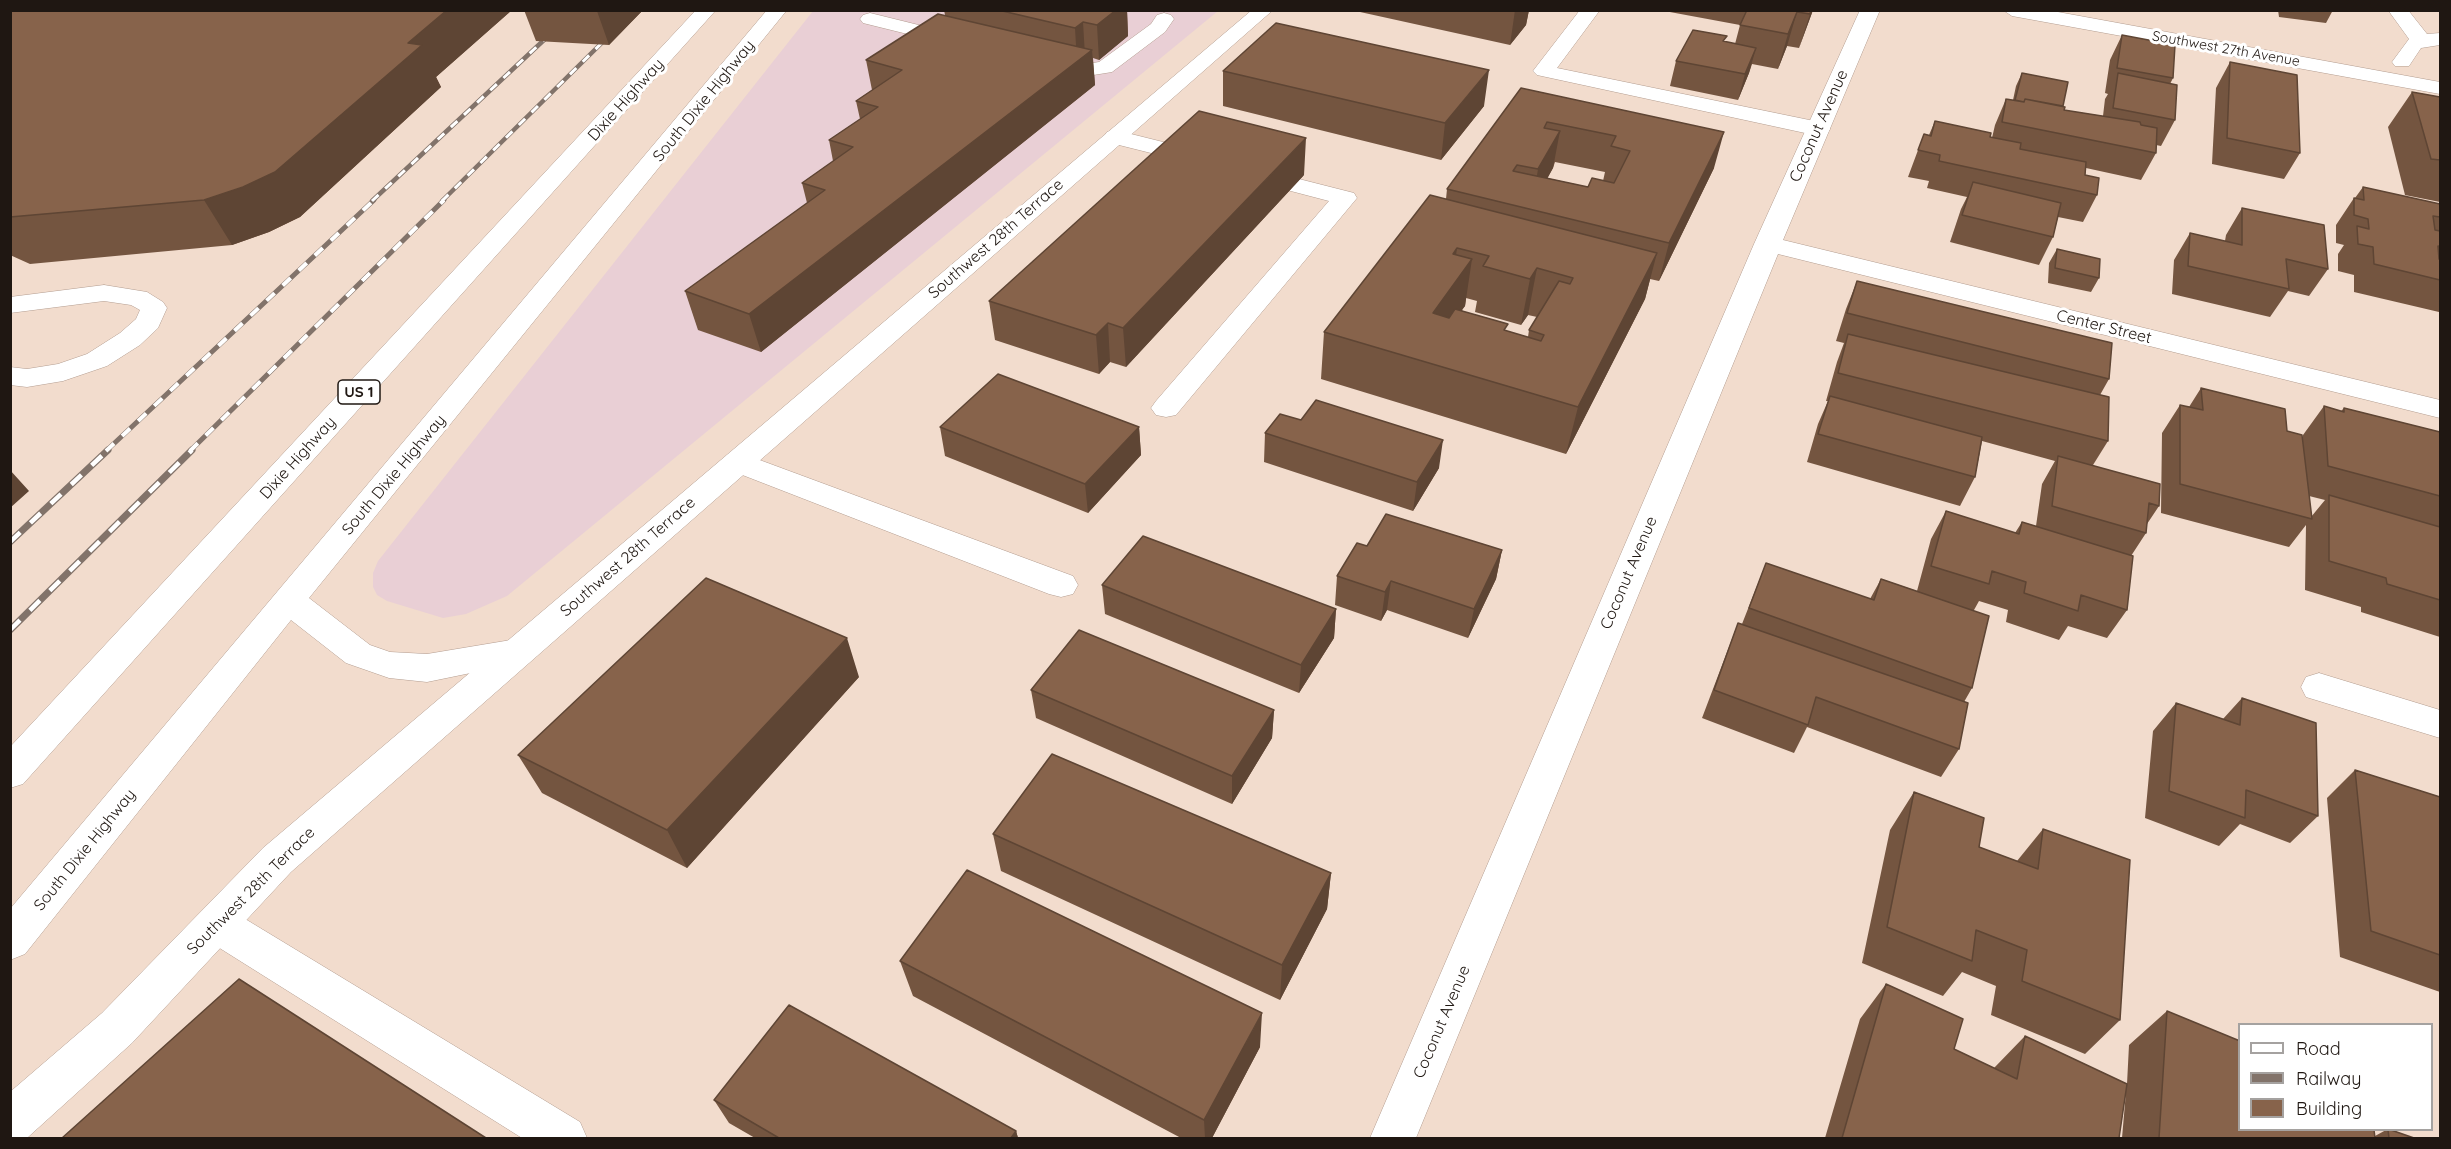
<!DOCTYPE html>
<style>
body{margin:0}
#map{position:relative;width:2451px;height:1149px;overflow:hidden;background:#f2dccd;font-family:Quicksand,sans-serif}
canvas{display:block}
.frame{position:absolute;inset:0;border:12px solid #1f1712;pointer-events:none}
.legend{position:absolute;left:2238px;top:1023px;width:195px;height:108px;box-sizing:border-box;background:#fff;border:2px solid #a5a2a0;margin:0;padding:8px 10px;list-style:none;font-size:18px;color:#1f1712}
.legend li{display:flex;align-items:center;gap:12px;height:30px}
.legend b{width:30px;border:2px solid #a5a2a0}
</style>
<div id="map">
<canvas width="2451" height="1149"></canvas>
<div class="frame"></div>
<ul class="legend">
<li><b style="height:8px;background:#fff"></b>Road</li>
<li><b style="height:8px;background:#82736a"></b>Railway</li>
<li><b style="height:16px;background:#87634b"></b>Building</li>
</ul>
</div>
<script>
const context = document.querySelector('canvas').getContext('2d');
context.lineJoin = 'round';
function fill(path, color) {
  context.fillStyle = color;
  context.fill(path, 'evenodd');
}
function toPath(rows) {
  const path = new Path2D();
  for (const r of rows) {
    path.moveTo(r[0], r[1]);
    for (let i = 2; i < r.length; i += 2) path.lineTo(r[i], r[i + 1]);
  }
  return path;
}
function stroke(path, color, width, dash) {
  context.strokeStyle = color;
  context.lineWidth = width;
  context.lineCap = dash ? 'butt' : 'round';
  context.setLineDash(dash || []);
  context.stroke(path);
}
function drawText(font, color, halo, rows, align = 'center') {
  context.font = font + ' Quicksand,sans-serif';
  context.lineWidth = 6;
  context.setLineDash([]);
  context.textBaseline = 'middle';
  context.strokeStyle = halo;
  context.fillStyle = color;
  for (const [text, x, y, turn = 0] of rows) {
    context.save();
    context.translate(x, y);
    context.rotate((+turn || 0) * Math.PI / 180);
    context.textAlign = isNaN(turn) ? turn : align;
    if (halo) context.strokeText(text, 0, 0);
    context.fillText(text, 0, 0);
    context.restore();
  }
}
fill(toPath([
 [813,11,1218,11,507,596,466,614,443,618,387,601,377,595,373,587,373,573,378,561]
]), '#e9cfd5');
const lane = toPath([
 [1580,10,1600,10,1557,68,1819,122,1827,124,1830,129,1827,134,1819,136,1537,75,1533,71,1580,10],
 [870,13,963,36,966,40,963,44,956,46,863,23,860,19,863,15,870,13],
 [1164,13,1171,15,1174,19,1165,32,1112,72,1081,77,1042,68,1039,64,1042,60,1049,58,1081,65,1099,62,1151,24,1157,15,1164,13],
 [1115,130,1199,151,1203,156,1199,161,1191,163,1107,142,1104,137,1107,132,1115,130],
 [1295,178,1354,193,1357,198,1176,415,1166,417,1156,415,1151,408,1156,401,1329,201,1287,190,1283,185,1287,180,1295,178],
 [738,452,1073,576,1078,585,1073,594,1061,597,1049,594,727,469,723,462,727,455,738,452],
 [217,905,232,911,580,1122,587,1138,522,1138,202,937,196,924,202,911,217,905]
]);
const street = toPath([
 [1252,10,1273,10,291,872,132,1043,27,1138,10,1138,10,1092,102,1013,263,848,1252,10],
 [1860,10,1880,10,1783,240,2440,400,2440,418,1778,254,1416,1138,1370,1138,1754,244,1860,10],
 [2388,10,2408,10,2427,34,2440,33,2440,45,2421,48,2409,66,2395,66,2392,62,2409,39,2388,10],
 [104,285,147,292,163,302,167,308,158,328,140,345,107,366,63,381,27,387,10,385,10,367,27,369,58,364,87,354,120,333,136,319,140,310,131,305,104,301,10,313,10,297,104,285],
 [2319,673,2440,710,2440,738,2306,697,2301,687,2306,677,2319,673]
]);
const secondary = toPath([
 [2003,10,2047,10,2440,82,2440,94,2012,16,2003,10]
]);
const highway = toPath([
 [696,10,716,10,23,784,10,788,10,747,696,10],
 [767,10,787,10,309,598,370,645,390,652,427,654,517,639,529,643,534,652,529,661,427,682,389,678,346,663,291,620,25,954,10,960,10,909,767,10]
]);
stroke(lane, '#b39d90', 1);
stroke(street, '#b39d90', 1);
stroke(secondary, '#b39d90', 1);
stroke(highway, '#b39d90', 1);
fill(lane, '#fff');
fill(street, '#fff');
fill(secondary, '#fff');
fill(highway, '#fff');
const railFar2 = toPath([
 [372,201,576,10],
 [442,201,635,10]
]);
const railFar1 = toPath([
 [106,451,374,200],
 [190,451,444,200]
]);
const rail = toPath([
 [10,542,108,450],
 [10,630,192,450]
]);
stroke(railFar2, '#82736a', 4.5);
stroke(railFar1, '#82736a', 5);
stroke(rail, '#82736a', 7);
stroke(railFar2, '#fff', 3, [9]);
stroke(railFar1, '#fff', 4, [11]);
stroke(rail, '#fff', 4.5, [14]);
fill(toPath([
 [10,10,512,10,436,77,441,87,300,217,269,232,232,245,30,264,10,255],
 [524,10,643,10,609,45,536,41],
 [944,10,1127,10,1128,36,1099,60,1093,58,1095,85,761,352,698,330,685,291,807,203,802,183,833,161,829,140,860,119,856,101,872,90,866,60,945,15],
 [1351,10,1529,10,1526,25,1510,45],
 [1659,10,1813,10,1799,48,1787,46,1778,69,1752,64,1749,73,1738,100,1670,86,1676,61,1726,42,1735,44,1740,25],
 [2278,10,2333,10,2326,23,2279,17],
 [2122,35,2173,78,2170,84,2175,120,2161,146,2156,145,2156,153,2141,180,2086,168,2085,175,2097,195,2083,222,2058,217,2053,237,2039,265,1950,242,1961,209,1967,197,1927,188,1929,181,1908,177,1924,134,1929,135,1935,121,1992,138,1995,125,2006,99,2013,100,2016,86,2022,73,2063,106,2064,110,2103,116,2105,99,2108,94,2105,93,2110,60],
 [2230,62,2300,153,2284,179,2212,164,2216,88],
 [1223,71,1484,106,1441,160,1223,106],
 [1521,88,1714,168,1659,281,1650,279,1645,299,1566,454,1321,379,1324,332,1446,199,1447,189],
 [1555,162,1605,172,1603,181,1588,187,1547,178,1553,168],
 [1466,298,1477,301,1475,312,1521,325,1528,315,1537,317,1529,330,1528,337,1506,331,1461,310,1465,306],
 [2412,92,2440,97,2440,202,2405,195,2388,127],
 [1304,175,1126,367,1110,362,1099,374,995,340,989,301],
 [2363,187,2440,204,2440,310,2439,312,2354,292,2354,275,2338,271,2338,254,2344,245,2336,243,2336,225,2354,198,2355,198],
 [2242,208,2328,269,2309,296,2288,291,2270,317,2172,294,2174,260,2190,233,2225,241,2226,235],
 [2057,249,2099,278,2091,292,2048,283,2049,263],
 [1857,281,2109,379,2100,395,2108,441,2093,465,2159,506,2147,524,2146,533,2131,556,2127,610,2107,638,2068,626,2059,640,2006,622,2008,610,1979,601,1974,610,1972,688,1964,702,1959,749,1941,777,1807,727,1794,753,1702,718,1738,623,1742,624,1766,563,1870,599,1881,579,1917,591,1931,539,1946,511,2015,533,2022,522,2036,526,2042,484,2055,461,1982,441,1975,477,1960,506,1807,462,1818,424,1828,401,1826,401,1837,362,1844,343,1836,341,1846,309],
 [2201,388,2287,431,2303,443,2303,435,2324,406,2341,411,2344,408,2440,432,2440,637,2361,612,2361,607,2305,590,2306,525,2289,547,2161,513,2162,433,2180,405,2189,407],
 [2309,496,2325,500,2311,517],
 [1301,420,1439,468,1413,511,1264,462,1265,433],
 [940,427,1139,427,1141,455,1088,513,945,456],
 [1367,546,1502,550,1496,579,1468,638,1387,610,1381,621,1335,605,1337,576],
 [1102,585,1336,609,1334,638,1299,693,1105,614],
 [859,677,687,868,542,793,518,755],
 [1031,690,1274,710,1272,738,1232,804,1036,718],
 [2242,698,2318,816,2290,843,2240,824,2219,846,2145,818,2153,731,2176,703,2223,719],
 [2355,770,2440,797,2440,992,2340,957,2327,798],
 [1914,792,1979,847,2017,861,2043,829,2120,1020,2085,1054,1991,1015,1996,986,1962,972,1943,996,1862,963,1890,830],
 [993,834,1331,873,1327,909,1280,1000,1001,871],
 [900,961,1260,1047,1212,1138,1181,1138,913,996],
 [1886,984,1954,1049,1994,1068,2025,1036,2127,1084,2129,1045,2167,1011,2375,1136,2386,1130,2388,1130,2389,1138,2122,1138,2126,1092,2119,1138,1825,1138,1860,1019],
 [714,1100,1016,1131,1018,1138,755,1138,729,1123]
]), '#745540');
fill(toPath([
 [447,10,512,10,436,77,441,87,300,217,269,232,232,245,204,200,408,43],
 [598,10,643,10,609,45,597,11],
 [1116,10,1127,10,1128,36,1099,60,1097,25],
 [1515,10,1529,10,1526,25,1510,45],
 [1811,10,1813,10,1799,48,1810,14],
 [1797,12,1787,46,1778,69,1788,34],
 [1083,22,1085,56,1092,50,1095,85,761,352,749,314,1077,62,1075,28],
 [1756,48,1749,73,1738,100,1745,74],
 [1489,70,1484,106,1441,160,1445,123],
 [1560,131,1553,168,1532,207,1538,169],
 [1724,132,1714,168,1659,281,1669,243],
 [1306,138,1304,175,1126,367,1123,328],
 [1457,248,1452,287,1472,259,1465,306,1427,360,1433,313,1453,254],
 [1657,253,1645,299,1566,454,1578,407],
 [1537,268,1528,315,1521,325,1530,279],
 [1108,323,1110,362,1099,374,1096,335],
 [1139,427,1141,455,1088,513,1085,484],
 [1443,440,1439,468,1413,511,1417,482],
 [10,470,29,491,10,508],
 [1502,550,1496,579,1468,638,1474,609],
 [1391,581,1387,610,1381,621,1385,592],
 [1336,609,1334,638,1299,693,1301,665],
 [847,638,859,677,687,868,667,830],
 [1274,710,1272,738,1232,804,1232,776],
 [1331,873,1327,909,1280,1000,1282,965],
 [1262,1013,1260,1047,1212,1138,1205,1138,1204,1120],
 [1016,1131,1018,1138,1011,1138]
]), '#5e4534');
const building = toPath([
 [10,10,447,10,408,43,422,45,275,172,243,187,204,200,10,217,10,10],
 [998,10,1116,10,1097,25,1083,22,1075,28,998,10],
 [1747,10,1811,10,1810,14,1797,12,1788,34,1740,25,1747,10],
 [938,14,1092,50,749,314,685,291,825,190,802,183,853,147,829,140,878,107,856,101,902,70,866,60,938,14],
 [1276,23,1489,70,1445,123,1223,71,1276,23],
 [1693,30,1727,36,1723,41,1756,48,1745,74,1676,61,1693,30],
 [2122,35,2175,45,2173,78,2117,68,2122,35],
 [2230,62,2297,75,2300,153,2227,138,2230,62],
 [2022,73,2068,82,2063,106,2025,99,2024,102,2015,100,2022,73],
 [2118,73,2177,85,2175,120,2113,108,2118,73],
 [1521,88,1724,132,1669,243,1447,189,1521,88],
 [1547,122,1616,136,1611,146,1630,151,1614,183,1592,178,1588,187,1513,171,1517,165,1538,169,1560,131,1544,128,1547,122],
 [2412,92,2440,97,2440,160,2431,159,2412,92],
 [2006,99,2024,102,2025,99,2065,107,2064,110,2140,122,2141,125,2157,128,2156,153,2002,122,2006,99],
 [1199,111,1306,138,1123,328,1108,323,1096,335,989,301,1199,111],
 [1935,121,1991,133,1990,137,2021,143,2020,149,2086,162,2085,175,2099,178,2097,195,1939,161,1940,155,1918,150,1924,134,1931,136,1935,121],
 [1973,182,2061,203,2053,237,1962,215,1973,182],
 [2363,187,2440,204,2440,217,2433,216,2435,230,2440,231,2440,247,2438,246,2439,259,2440,260,2440,280,2374,264,2373,247,2358,244,2357,226,2369,229,2368,219,2354,215,2354,198,2364,200,2363,187],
 [1430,195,1657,253,1578,407,1324,332,1430,195],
 [1457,248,1489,256,1483,266,1530,279,1537,268,1573,278,1570,284,1559,281,1529,330,1544,335,1541,341,1504,330,1508,324,1455,309,1449,318,1433,313,1472,259,1453,254,1457,248],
 [2242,208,2324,225,2328,269,2286,259,2289,289,2188,266,2190,233,2242,245,2242,208],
 [2057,249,2100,259,2099,278,2055,268,2057,249],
 [1857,281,2112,343,2109,379,1847,313,1857,281],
 [1848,334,2109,397,2108,441,1838,373,1848,334],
 [998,374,1139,427,1085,484,940,427,998,374],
 [2201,388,2285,409,2287,431,2302,435,2312,519,2180,484,2180,405,2203,410,2201,388],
 [1830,396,1982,437,1975,477,1818,434,1830,396],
 [1316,400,1443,440,1417,482,1265,433,1280,414,1301,420,1316,400],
 [2324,406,2344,412,2344,408,2440,432,2440,496,2328,466,2324,406],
 [2058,456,2160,484,2159,506,2149,503,2146,533,2052,506,2058,456],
 [2329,495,2440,527,2440,600,2387,584,2386,578,2329,561,2329,495],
 [1946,511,2019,534,2022,522,2133,556,2127,610,2081,595,2078,611,2024,593,2026,582,1992,571,1989,584,1931,566,1946,511],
 [1386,514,1502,550,1474,609,1391,581,1385,592,1337,576,1357,543,1367,546,1386,514],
 [1143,536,1336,609,1301,665,1102,585,1143,536],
 [1766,563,1874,600,1881,579,1989,616,1972,688,1749,608,1766,563],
 [706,578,847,638,667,830,518,755,706,578],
 [1738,623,1968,703,1959,749,1816,697,1808,725,1714,690,1738,623],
 [1079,630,1274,710,1232,776,1031,690,1079,630],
 [2242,698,2316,723,2318,816,2246,790,2245,818,2169,791,2176,703,2240,725,2242,698],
 [1052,754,1331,873,1282,965,993,834,1052,754],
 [2355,770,2440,797,2440,955,2371,931,2355,770],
 [1914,792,1984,818,1979,847,2038,869,2043,829,2130,860,2120,1020,2022,981,2027,950,1976,930,1972,961,1887,927,1914,792],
 [967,870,1262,1013,1204,1120,900,961,967,870],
 [239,979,486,1138,62,1138,239,979],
 [1886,984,1963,1019,1954,1049,2017,1079,2025,1036,2127,1084,2119,1138,1842,1138,1886,984],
 [789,1005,1016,1131,1011,1138,779,1138,714,1100,789,1005],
 [2167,1011,2240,1041,2240,1130,2374,1130,2375,1138,2159,1138,2167,1011],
 [2388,1130,2391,1130,2414,1138,2389,1138,2388,1130]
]);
fill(building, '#87634b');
stroke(building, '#5e4534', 1.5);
drawText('14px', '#1f1712', '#fff', [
 ["Southwest 27th Avenue",2226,49,10]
]);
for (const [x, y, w] of [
 [359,392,42]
]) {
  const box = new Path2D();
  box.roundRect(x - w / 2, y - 12, w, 24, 4.5);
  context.fillStyle = '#fff';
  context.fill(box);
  stroke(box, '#1f1712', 1.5);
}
drawText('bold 15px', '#1f1712', null, [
 ["US 1",359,392]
]);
drawText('16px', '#1f1712', '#fff', [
 ["Dixie Highway",626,100,-48],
 ["South Dixie Highway",704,101,-51],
 ["Coconut Avenue",1819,126,-66],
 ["Southwest 28th Terrace",996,239,-41],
 ["Center Street",2104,327,14],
 ["Dixie Highway",298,458,-48],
 ["South Dixie Highway",394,475,-50],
 ["Southwest 28th Terrace",628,557,-41],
 ["Coconut Avenue",1629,573,-67],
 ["South Dixie Highway",85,850,-51],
 ["Southwest 28th Terrace",251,891,-45],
 ["Coconut Avenue",1442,1022,-67]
]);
</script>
